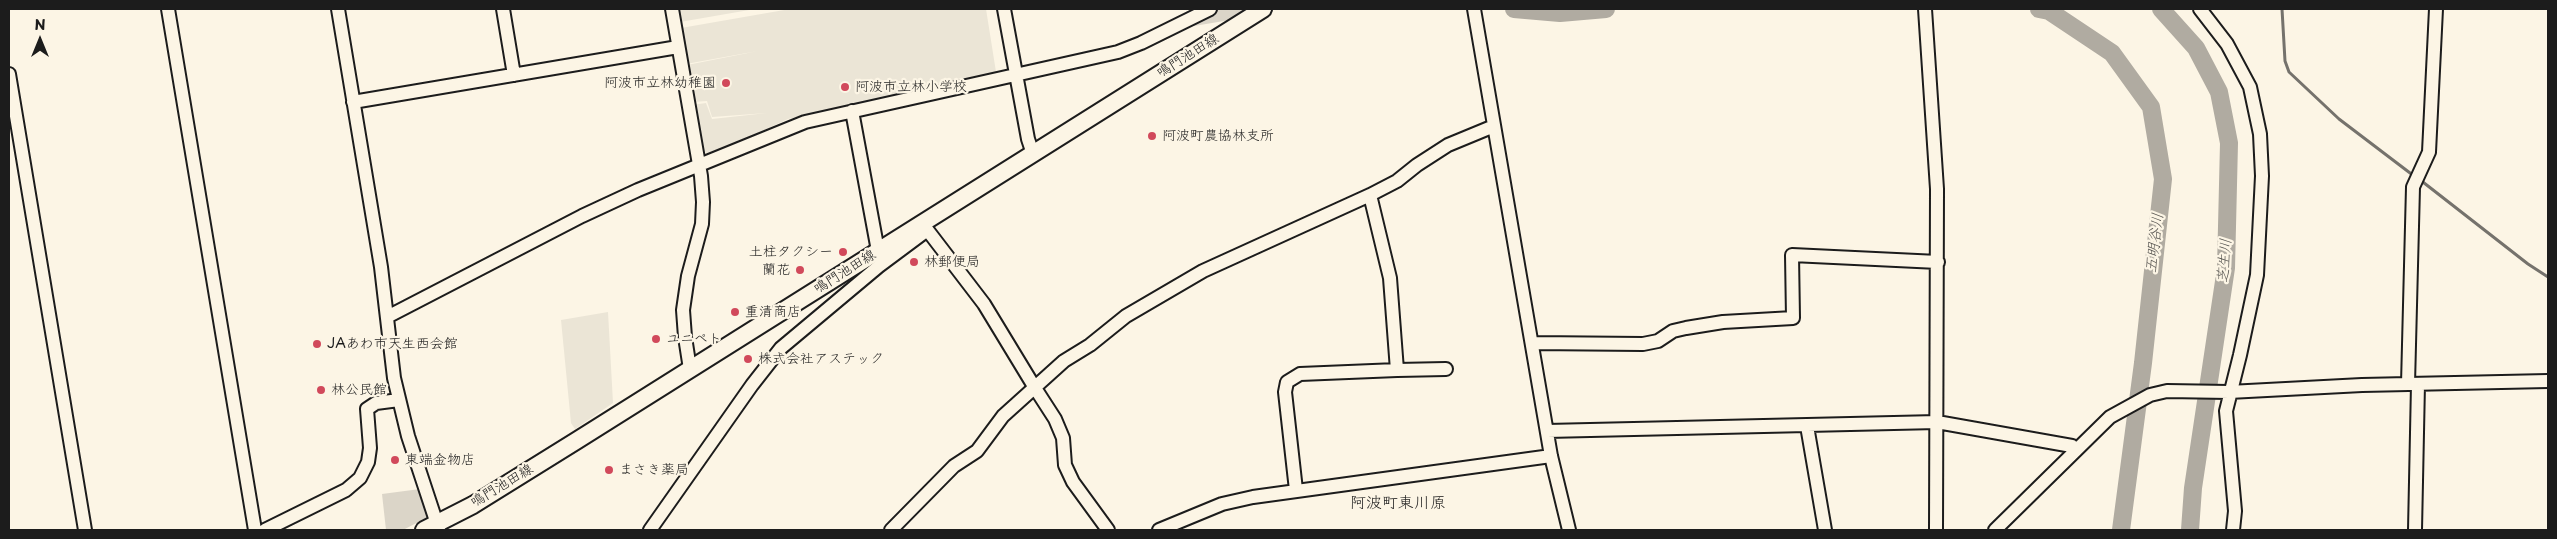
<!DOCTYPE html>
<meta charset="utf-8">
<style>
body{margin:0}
#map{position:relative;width:2557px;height:539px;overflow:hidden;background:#fcf5e5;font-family:"Playpen Sans",sans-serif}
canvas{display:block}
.frame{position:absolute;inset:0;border:10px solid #1c1c1c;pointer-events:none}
.north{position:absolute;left:15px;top:15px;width:50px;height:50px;-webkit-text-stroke:4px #fcf5e5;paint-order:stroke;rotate:0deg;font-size:14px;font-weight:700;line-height:20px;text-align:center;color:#1c1c1c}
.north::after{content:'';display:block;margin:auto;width:18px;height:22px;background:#1c1c1c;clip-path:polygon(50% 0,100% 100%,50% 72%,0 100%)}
</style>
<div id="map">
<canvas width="2557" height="539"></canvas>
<div class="frame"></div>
<div class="north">N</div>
</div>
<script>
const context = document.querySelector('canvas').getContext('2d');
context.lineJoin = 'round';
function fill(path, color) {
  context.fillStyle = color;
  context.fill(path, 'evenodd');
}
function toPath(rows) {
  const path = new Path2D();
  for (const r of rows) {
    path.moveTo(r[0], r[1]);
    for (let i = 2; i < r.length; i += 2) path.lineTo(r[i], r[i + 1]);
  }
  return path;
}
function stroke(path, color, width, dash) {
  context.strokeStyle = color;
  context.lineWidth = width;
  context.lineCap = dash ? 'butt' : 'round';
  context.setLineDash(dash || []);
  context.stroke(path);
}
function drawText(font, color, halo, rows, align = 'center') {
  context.font = font + ' "Playpen Sans","Klee One",sans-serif';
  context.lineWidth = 4.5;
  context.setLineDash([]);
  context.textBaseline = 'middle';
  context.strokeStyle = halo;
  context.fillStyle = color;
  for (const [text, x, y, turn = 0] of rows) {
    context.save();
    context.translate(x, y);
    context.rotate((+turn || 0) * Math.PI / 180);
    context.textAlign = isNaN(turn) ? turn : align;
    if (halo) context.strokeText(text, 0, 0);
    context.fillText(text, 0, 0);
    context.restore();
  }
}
fill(toPath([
 [677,9,755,9,680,22],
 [790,9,986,9,996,72,788,119,710,155,701,150,692,105,706,103,712,119,767,113,712,117,707,101,693,102,687,65,758,51,686,64,681,28],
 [608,312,613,403,575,429,571,423,561,320]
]), '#ebe5d6');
fill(toPath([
 [1218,9,1251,9,1236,19,1182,28],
 [420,489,427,511,426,518,403,530,386,530,382,494]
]), '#dbd5c8');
stroke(toPath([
 [2282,9,2285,61,2289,72,2339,119,2414,176],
 [2419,179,2528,264,2548,277]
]), '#75726c', 3);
stroke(toPath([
 [1514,9,1560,13,1606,9],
 [2039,9,2049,11,2112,53,2151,107,2163,179,2143,363,2121,530],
 [2161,9,2196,48,2219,92,2229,143,2226,268,2193,488,2190,530]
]), '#b0aba1', 18);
const minor = toPath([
 [168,9,255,530],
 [338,9,381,267,394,378,408,436,439,530],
 [503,9,514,75],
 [672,9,701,176,703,202,702,224,688,276,683,310,685,337,690,369],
 [1004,9,1028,139,1033,154],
 [1474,9,1551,456,1569,530],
 [1925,9,1937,189,1936,530],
 [2200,9,2227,44,2250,87,2260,134,2262,176,2257,275,2240,355,2226,411,2235,511,2233,530],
 [9,74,85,530],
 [353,102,678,47],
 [852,111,878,251],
 [1370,195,1390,278,1397,370,1446,369],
 [922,223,984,304,1035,388,1055,419,1063,438,1065,465,1073,482,1108,530],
 [387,317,582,216,638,190,805,122,1118,52,1141,43,1210,9],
 [1532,343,1643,344,1658,341,1673,331,1686,328,1723,322,1793,318,1792,255,1938,262],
 [2408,384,2413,187,2429,152,2436,9],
 [1807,426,1825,530],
 [1547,431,1937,422,2072,446,2076,450],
 [1296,490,1285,392,1287,382,1300,374,1397,370],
 [265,530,346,490,360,478,368,462,370,448,367,409,376,403,399,400],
 [650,530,752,385,781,348,879,266,926,231],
 [891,530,954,466,977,451,1003,416,1064,361,1090,345,1126,316,1203,271,1370,195,1397,181,1417,165,1448,145,1494,126],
 [1159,530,1222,504,1253,497,1551,456],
 [1995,530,2110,417,2150,395,2167,391,2229,392,2362,385,2548,381],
 [2415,530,2418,384]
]);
const major = toPath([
 [424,530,473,505,576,441,1263,9]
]);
stroke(minor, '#1c1c1c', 16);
stroke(major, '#1c1c1c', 20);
stroke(minor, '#fcf5e5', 12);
stroke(major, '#fcf5e5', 16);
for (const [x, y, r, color] of [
 [726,83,5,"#d1495b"],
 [845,87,5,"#d1495b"],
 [1152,136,5,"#d1495b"],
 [843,252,5,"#d1495b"],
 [914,262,5,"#d1495b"],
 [800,270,5,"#d1495b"],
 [735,312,5,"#d1495b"],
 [656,339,5,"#d1495b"],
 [317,344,5,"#d1495b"],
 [748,359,5,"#d1495b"],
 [321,390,5,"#d1495b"],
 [395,460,5,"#d1495b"],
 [609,470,5,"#d1495b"]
]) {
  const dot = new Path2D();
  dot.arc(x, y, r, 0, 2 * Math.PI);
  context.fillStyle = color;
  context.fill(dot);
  stroke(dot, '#fcf5e5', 2);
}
drawText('14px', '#1c1c1c', '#fcf5e5', [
 ["鳴門池田線",1188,56,-32],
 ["鳴門池田線",845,272,-32],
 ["鳴門池田線",502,486,-31]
]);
drawText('14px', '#1c1c1c', '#fcf5e5', [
 ["阿波市立林幼稚園",716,83,"right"],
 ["阿波市立林小学校",855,87],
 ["阿波町農協林支所",1162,136],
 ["土柱タクシー",833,252,"right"],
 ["林郵便局",924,262],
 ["蘭花",790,270,"right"],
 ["重清商店",745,312],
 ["ユニペト",666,339],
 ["JAあわ市天生西会館",327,344],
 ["株式会社アステック",758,359],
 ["林公民館",331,390],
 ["東端金物店",405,460],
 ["まさき薬局",619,470]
], 'left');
drawText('italic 15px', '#575551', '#fcf5e5', [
 ["五明谷川",2155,243,-83],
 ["芝生川",2225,261,-86]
]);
drawText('16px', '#1c1c1c', '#fcf5e5', [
 ["阿波町東川原",1398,504]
]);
</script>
